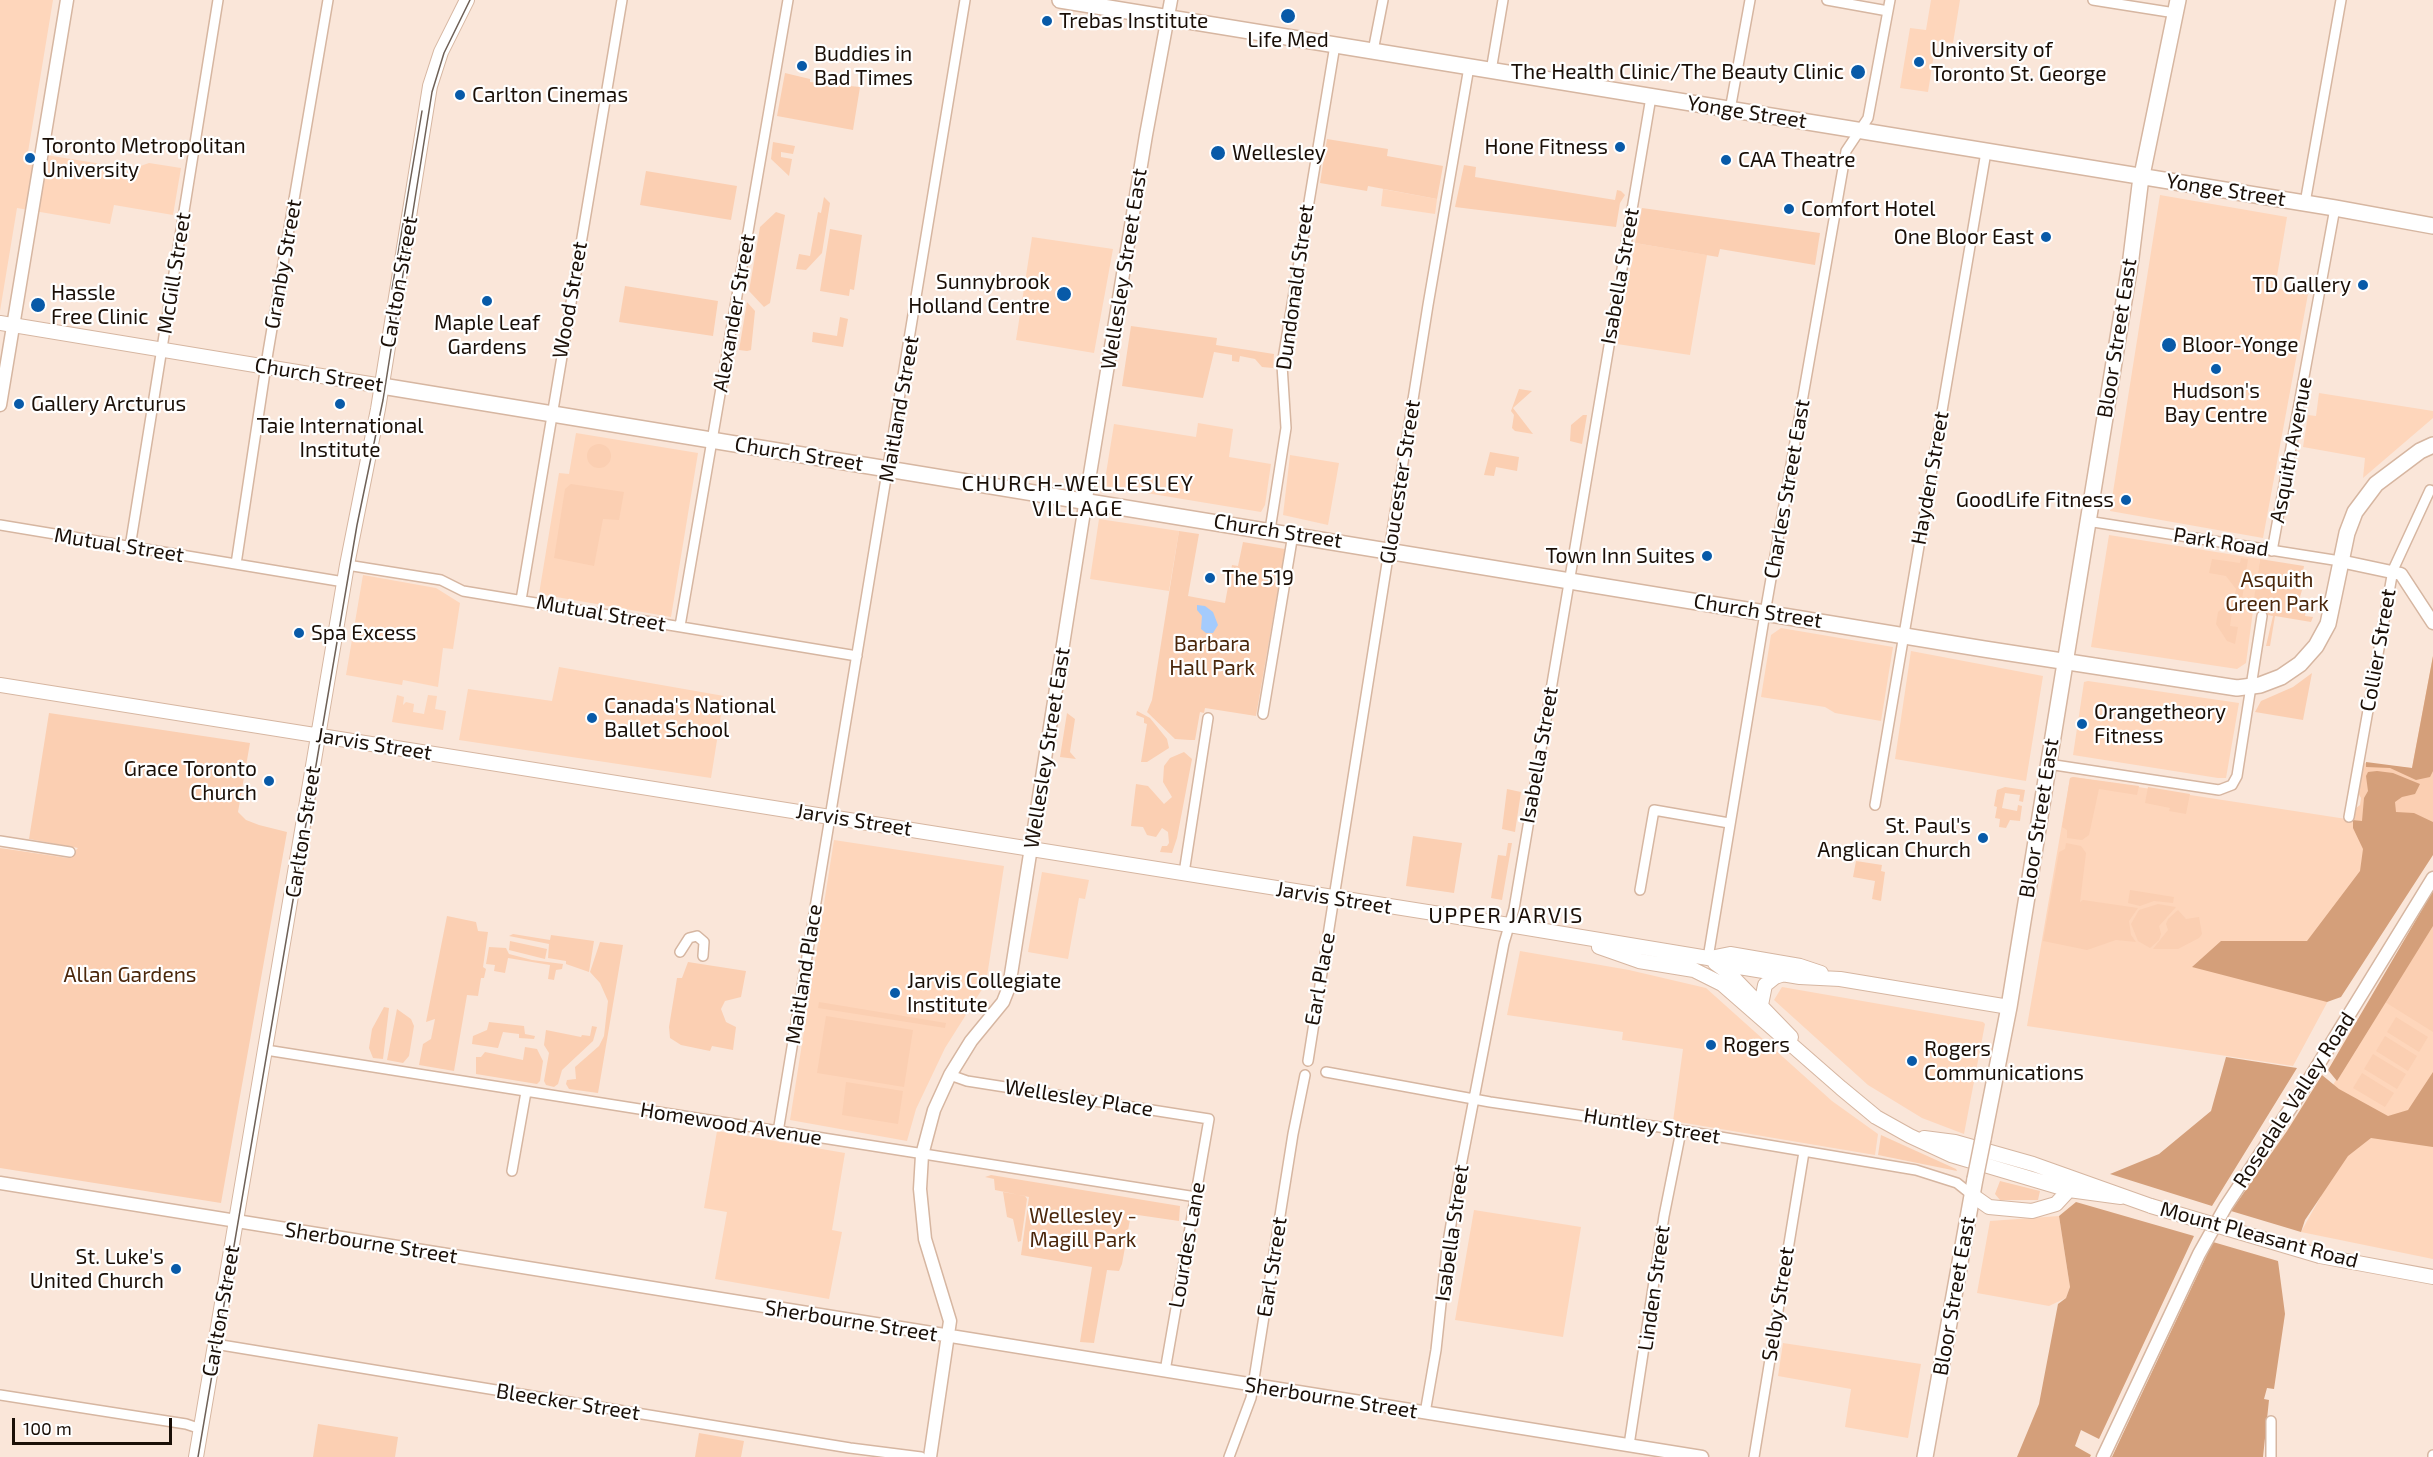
<!DOCTYPE html>
<style>
body{margin:0}
#map{position:relative;width:2433px;height:1457px;overflow:hidden;background:#fae6d9;font-family:"Exo 2",sans-serif}
canvas{display:block}
.scale{position:absolute;left:12px;top:1418px;width:160px;height:27px;box-sizing:border-box;border:3px solid #1a0f07;border-top:0;padding-left:8px;font-size:18px;line-height:21px;white-space:nowrap;color:#1a0f07;-webkit-text-stroke:4px #fff;paint-order:stroke}
</style>
<div id="map">
<canvas width="2433" height="1457"></canvas>
<div class="scale">100 m</div>
</div>
<script>
const context = document.querySelector('canvas').getContext('2d');
context.lineJoin = 'round';
function fill(path, color) {
  context.fillStyle = color;
  context.fill(path, 'evenodd');
}
function toPath(rows) {
  const path = new Path2D();
  for (const r of rows) {
    if (r.length === 3) {
      path.moveTo(r[0] + r[2], r[1]);
      path.arc(r[0], r[1], r[2], 0, 2 * Math.PI);
      continue;
    }
    path.moveTo(r[0], r[1]);
    for (let i = 2; i < r.length; i += 2) path.lineTo(r[i], r[i + 1]);
  }
  return path;
}
function stroke(path, color, width, dash) {
  context.strokeStyle = color;
  context.lineWidth = width;
  context.lineCap = dash ? 'butt' : 'round';
  context.setLineDash(dash || []);
  context.stroke(path);
}
function drawText(font, color, halo, rows, align = 'center') {
  context.font = font + ' "Exo 2",sans-serif';
  context.lineWidth = 4.5;
  context.setLineDash([]);
  context.textBaseline = 'middle';
  context.strokeStyle = halo;
  context.fillStyle = color;
  for (const [text, x, y, turn = 0] of rows) {
    context.save();
    context.translate(x, y);
    context.rotate((+turn || 0) * Math.PI / 180);
    context.textAlign = isNaN(turn) ? turn : align;
    if (halo) context.strokeText(text, 0, 0);
    context.fillText(text, 0, 0);
    context.restore();
  }
}
fill(toPath([
 [0,0,53,0,28,152,132,169,149,163,181,168,173,215,114,205,110,224,17,208,0,311],
 [1931,0,1960,0,1953,43,1936,41,1928,92,1900,88,1910,28,1926,30],
 [1383,189,1437,199,1435,214,1381,206],
 [2160,195,2287,217,2275,288,2308,294,2263,538,2110,511],
 [1032,237,1113,249,1094,353,1016,340],
 [1635,243,1707,255,1690,355,1617,344],
 [2319,393,2433,411,2433,418,2363,478,2365,458,2303,447,2308,415,2316,416],
 [1198,423,1233,429,1229,457,1271,464,1265,505,1261,512,1104,486,1114,424,1196,437],
 [576,433,698,453,671,617,539,594,559,473,569,474],
 [1290,455,1339,463,1328,525,1283,515],
 [1099,519,1179,531,1169,591,1090,579],
 [2109,535,2260,559,2246,663,2237,669,2091,647],
 [363,575,436,588,460,603,453,649,443,648,438,687,403,680,402,685,346,675],
 [1781,628,1893,647,1881,721,1835,713,1825,707,1761,697,1771,635],
 [1911,651,2043,676,2026,781,1895,759],
 [559,667,724,696,711,778,459,740,468,689,552,701],
 [2088,681,2239,703,2226,778,2218,778,2073,755,2084,682],
 [397,695,404,697,403,705,406,702,414,704,413,712,424,714,428,695,437,696,435,709,446,711,443,730,392,722],
 [2073,777,2431,832,2335,988,2293,1066,2027,1026,2070,778],
 [834,840,1004,866,986,983,945,1048,916,1109,907,1141,790,1120],
 [1042,872,1089,880,1085,899,1079,898,1068,959,1028,952],
 [2433,916,2433,1259,2301,1232,2321,1196,2330,1090],
 [1520,951,1629,970,1706,988,1832,1101,1878,1134,1875,1155,1673,1121,1683,1049,1622,1040,1623,1032,1507,1015],
 [1782,987,1983,1022,1985,1024,1964,1134,1922,1118,1868,1085,1774,1000],
 [717,1131,845,1153,832,1230,842,1232,829,1299,715,1279,727,1212,704,1208],
 [1474,1210,1581,1227,1563,1337,1455,1320],
 [2059,1216,2070,1287,2066,1298,2049,1306,1977,1293,1990,1221],
 [1783,1343,1921,1364,1908,1438,1845,1427,1851,1389,1778,1376]
]), '#fed6bb');
fill(toPath([
 [785,73,810,79,810,82,860,87,853,130,777,116],
 [1327,139,1388,149,1387,156,1443,166,1437,199,1368,186,1367,191,1320,183],
 [773,142,795,146,793,154,781,152,781,157,792,159,789,176,771,159],
 [1464,165,1476,167,1475,177,1615,200,1617,190,1621,191,1625,195,1620,203,1616,227,1455,207],
 [646,171,737,186,731,220,640,205],
 [824,197,830,203,822,253,806,270,796,269,799,254,810,256,818,212,821,213],
 [1642,208,1820,233,1815,265,1720,249,1718,257,1635,243],
 [776,212,785,215,770,303,764,307,749,291,760,227],
 [830,229,862,235,854,290,850,289,849,296,820,291],
 [625,286,718,301,713,336,619,322],
 [747,302,755,311,751,350,747,351,739,350],
 [840,317,848,319,843,347,812,342,813,332,837,336],
 [1131,326,1217,338,1216,345,1274,354,1273,368,1262,367,1255,359,1240,356,1239,362,1232,361,1232,355,1214,352,1203,398,1122,386],
 [1519,389,1532,391,1513,408,1533,434,1515,431,1512,428,1514,415,1511,411],
 [1583,415,1587,415,1582,444,1570,441,1571,425],
 [599,456,12],
 [1490,452,1519,457,1517,471,1496,467,1494,476,1484,475],
 [571,484,624,492,619,520,603,519,594,566,554,558,565,489],
 [1179,531,1199,534,1188,596,1225,603,1232,565,1238,566,1243,542,1285,549,1256,716,1205,708,1204,713,1200,712,1195,740,1190,740,1175,739,1147,712,1152,700],
 [2241,558,2248,559,2240,613,2232,612,2230,626,2238,627,2235,644,2227,641,2216,624,2218,612,2234,599,2236,589,2226,576,2209,573,2212,559,2240,563],
 [2260,559,2304,566,2300,590,2302,590,2297,607,2306,609,2305,616,2313,617,2311,622,2275,616,2270,646,2266,646,2273,616,2252,612],
 [2433,656,2433,832,2353,820,2356,808,2360,805,2361,798,2358,793,2363,763,2412,768],
 [2312,673,2303,720,2255,712,2261,701,2293,687],
 [1137,711,1150,718,1167,739,1169,748,1147,762,1141,762,1147,724,1144,723,1144,718,1136,715],
 [49,713,250,743,238,812,246,820,259,825,287,832,221,1203,0,1168,0,848,68,858,78,848,29,839],
 [1067,713,1075,719,1070,752,1076,759,1060,757],
 [1184,752,1192,759,1177,838,1172,853,1160,852,1162,846,1167,846,1169,843,1168,832,1162,828,1156,837,1147,835,1143,827,1131,826,1136,784,1148,786,1164,804,1172,797,1163,782,1164,766,1170,758],
 [2073,777,2139,786,2137,795,2099,789,2089,835,2082,840,2067,838,2067,830,2062,827,2070,778],
 [2005,787,2025,790,2023,802,2019,801,2020,795,2005,793,2002,808,2017,811,2018,805,2022,806,2020,821,2010,820,2006,828,1999,827,2000,819,1995,818,1997,807,1994,806,1997,790],
 [2148,787,2190,794,2186,814,2169,811,2170,808,2145,803],
 [1507,789,1521,792,1515,832,1502,829],
 [1413,836,1462,843,1454,893,1406,886],
 [1508,843,1512,843,1502,900,1491,898,1498,855,1506,856],
 [2066,843,2081,846,2086,853,2080,902,2083,900,2138,908,2129,921,2131,935,2136,942,2116,940,2087,950,2043,941,2059,852,2065,849],
 [1856,861,1882,865,1881,871,1885,872,1881,901,1872,899,1875,881,1853,877],
 [2130,890,2174,897,2173,903,2154,901,2140,906,2128,903],
 [2158,904,2176,907,2159,926,2161,934,2159,940,2150,948,2138,941,2131,924,2139,910],
 [2178,910,2186,919,2199,917,2202,934,2199,938,2178,949,2153,949,2168,930,2166,924,2168,919],
 [447,916,476,922,478,931,488,932,483,967,486,969,484,978,481,978,478,996,467,995,454,1071,419,1065,423,1044,431,1039,435,1019,426,1022],
 [2433,926,2433,1032,2385,1002],
 [513,934,550,940,551,935,594,941,589,972,566,964,566,961,548,958,549,944,509,936],
 [510,941,547,949,545,959,509,950],
 [600,942,623,945,598,1093,569,1089,566,1084,567,1080,576,1079,575,1067,599,1046,604,1036,608,1001,600,983,590,972],
 [489,947,506,948,509,954,532,960,563,964,562,969,556,970,554,980,548,979,550,965,508,958,505,973,494,971,495,965,486,964],
 [688,962,746,971,741,997,725,1001,721,1009,726,1022,736,1027,733,1050,712,1046,710,1051,681,1045,670,1038,669,1027,677,978,682,978],
 [819,1002,946,1023,945,1028,818,1008],
 [384,1007,389,1008,383,1059,373,1058,369,1048,372,1029],
 [397,1009,411,1019,414,1026,409,1056,403,1063,387,1060],
 [826,1016,913,1030,904,1087,817,1073],
 [2396,1017,2428,1037,2419,1052,2387,1032],
 [489,1022,524,1026,525,1034,535,1036,534,1039,519,1038,519,1034,503,1032,498,1048,472,1044,473,1036,487,1030],
 [592,1026,597,1027,593,1041,562,1070,558,1084,554,1087,546,1085,544,1081,549,1053,544,1045,546,1030,581,1037,582,1035,590,1036],
 [2385,1036,2417,1056,2408,1071,2376,1051],
 [525,1047,537,1049,543,1061,540,1081,537,1084,476,1074,476,1057,481,1057,485,1052,523,1060],
 [2373,1054,2406,1074,2397,1089,2364,1069],
 [2362,1073,2394,1093,2385,1107,2353,1088],
 [846,1082,903,1091,898,1124,842,1115],
 [1881,1135,1956,1169,1957,1171,1878,1155],
 [991,1175,1180,1206,1179,1221,1131,1214,1122,1264,1119,1271,1107,1270,1094,1343,1080,1342,1092,1267,1021,1255,1029,1197,995,1190,994,1179,985,1177],
 [2000,1181,2040,1191,2038,1200,2000,1200,1995,1194],
 [1003,1192,1025,1196,1027,1199,1021,1241,1018,1242,1013,1219,1007,1217],
 [318,1424,398,1437,395,1457,313,1457],
 [699,1433,744,1441,741,1457,695,1457]
]), '#fbcfb2');
fill(toPath([
 [2433,656,2433,771,2430,777,2416,780,2390,768,2366,767,2366,762,2412,768],
 [2377,771,2393,773,2420,784,2415,794,2402,797,2395,802,2396,812,2414,813,2433,822,2433,855,2341,997,2327,1002,2192,967,2221,941,2307,941,2360,871,2363,849,2353,828,2353,820,2362,821,2364,798,2368,791,2366,776,2368,772],
 [2433,891,2433,926,2337,1081,2328,1070],
 [2226,1057,2297,1068,2212,1206,2110,1174,2159,1154,2211,1111],
 [2433,1072,2433,1147,2371,1138,2348,1156,2305,1220,2301,1232,2231,1211,2287,1131,2322,1075,2339,1089,2388,1116,2408,1110],
 [2076,1202,2194,1236,2099,1439,2081,1430,2075,1446,2091,1455,2090,1457,2017,1457,2039,1404,2058,1304,2066,1298,2070,1287,2059,1216],
 [2213,1242,2278,1261,2285,1314,2274,1389,2267,1388,2264,1399,2269,1400,2263,1457,2112,1457]
]), '#d49f7a');
fill(toPath([
 [1197,605,1205,606,1213,612,1218,625,1213,633,1206,633,1201,629,1202,616,1197,610]
]), '#a4cbfc');
const minor = toPath([
 [1827,0,1888,11],
 [2093,0,2175,13],
 [1373,51,1383,0],
 [1491,71,1503,0],
 [1730,110,1750,0],
 [2305,203,2341,0],
 [2087,521,2340,561],
 [0,525,344,582],
 [1270,530,1286,428,1282,365,1335,45],
 [130,547,218,0],
 [2272,551,2335,208],
 [236,564,268,352,328,0],
 [347,565,441,580,463,591,857,656],
 [521,600,622,0],
 [680,626,788,0],
 [1263,714,1293,534],
 [2048,764,2219,790,2232,785,2237,776,2262,616],
 [1875,805,1986,152],
 [2349,817,2393,570,2430,490],
 [0,841,70,852],
 [1184,873,1208,718],
 [1640,890,1654,810,1729,823],
 [680,952,689,938,697,936,704,942,703,956],
 [1708,958,1765,613,1846,151,1868,118,1890,0],
 [266,1050,1196,1197],
 [1308,1061,1428,305,1469,67],
 [1326,1072,1490,1102,1673,1129,1916,1170,1957,1183,1972,1195],
 [950,1075,967,1081,1209,1119,1165,1371],
 [778,1132,965,0],
 [512,1171,526,1092],
 [215,1344,850,1448,921,1457],
 [0,1395,186,1424,201,1429],
 [1425,1413,1436,1350,1447,1248,1461,1166,1504,943,1514,909,1651,97],
 [1629,1445,1664,1216,1681,1131],
 [1229,1457,1251,1398,1293,1134,1305,1075],
 [1754,1457,1804,1152],
 [2271,1457,2271,1421],
 [2433,1457,2433,1455]
]);
const tertiary = toPath([
 [0,405,67,0],
 [2340,561,2401,574,2433,623],
 [0,1183,1702,1457],
 [930,1457,950,1321,925,1239,920,1189,922,1155,934,1110,950,1075,971,1041,1003,1002,1009,987,1088,486,1146,135,1171,0],
 [2103,1457,2199,1254,2226,1206,2307,1083,2433,878]
]);
const secondary = toPath([
 [0,323,382,386],
 [0,685,1509,925,1708,958,1739,967,1800,977,1840,979,2009,1007],
 [1599,947,1639,961,1694,970,1722,984,1841,1088,1876,1117,1910,1136,1951,1155,2069,1190,2121,1197],
 [1710,958,1730,954,1800,966,1821,973],
 [1715,963,1729,973,1791,1037],
 [1761,1005,1765,985,1775,977,1784,974],
 [1924,1138,1955,1142,2033,1164,2151,1206],
 [1972,1195,1989,1207,2032,1211,2056,1204,2069,1190],
 [2320,1256,2433,1277],
 [196,1457,347,565,378,409,430,86,441,52,467,0]
]);
const primary = toPath([
 [1060,0,2335,208,2433,226],
 [382,386,1984,649,2237,688,2260,685,2281,677,2300,664,2316,646,2328,624,2347,533,2355,512,2376,484,2420,451,2433,445],
 [1983,1139,2009,1007,2131,258,2140,185,2178,0],
 [1925,1457,1975,1179]
]);
stroke(minor, '#d6b6a1', 12);
stroke(tertiary, '#d6b6a1', 15);
stroke(secondary, '#d6b6a1', 16);
stroke(primary, '#d6b6a1', 18);
stroke(minor, '#fff', 9);
stroke(tertiary, '#fff', 12);
stroke(secondary, '#fff', 14);
stroke(primary, '#fff', 15);
stroke(toPath([
 [392,289,422,111],
 [198,1457,357,525,383,400,432,92,444,53,470,0]
]), '#6f6157', 1.5);
const secondaryBridge = toPath([
 [2151,1206,2320,1256]
]);
const primaryBridge = toPath([
 [1975,1179,1983,1139]
]);
stroke(secondaryBridge, '#d6b6a1', 16, []);
stroke(primaryBridge, '#d6b6a1', 18, []);
stroke(secondaryBridge, '#fff', 14);
stroke(primaryBridge, '#fff', 15);
for (const [x, y, r, color] of [
 [1288,16,8,"#085aa8"],
 [1047,21,6,"#085aa8"],
 [1919,62,6,"#085aa8"],
 [802,66,6,"#085aa8"],
 [1858,72,8,"#085aa8"],
 [460,95,6,"#085aa8"],
 [1620,147,6,"#085aa8"],
 [1218,153,8,"#085aa8"],
 [30,158,6,"#085aa8"],
 [1726,160,6,"#085aa8"],
 [1789,209,6,"#085aa8"],
 [2046,237,6,"#085aa8"],
 [2363,285,6,"#085aa8"],
 [1064,294,8,"#085aa8"],
 [487,301,6,"#085aa8"],
 [38,305,8,"#085aa8"],
 [2169,345,8,"#085aa8"],
 [2216,369,6,"#085aa8"],
 [19,404,6,"#085aa8"],
 [340,404,6,"#085aa8"],
 [2126,500,6,"#085aa8"],
 [1707,556,6,"#085aa8"],
 [1210,578,6,"#085aa8"],
 [299,633,6,"#085aa8"],
 [592,718,6,"#085aa8"],
 [2082,724,6,"#085aa8"],
 [269,781,6,"#085aa8"],
 [1983,838,6,"#085aa8"],
 [895,993,6,"#085aa8"],
 [1711,1045,6,"#085aa8"],
 [1912,1061,6,"#085aa8"],
 [176,1269,6,"#085aa8"]
]) {
  const dot = new Path2D();
  dot.arc(x, y, r, 0, 2 * Math.PI);
  context.fillStyle = color;
  context.fill(dot);
  stroke(dot, '#fff', 2);
}
drawText('21px', '#1a0f07', '#fff', [
 ["Trebas Institute",1059,21],
 ["Life Med",1288,40,"center"],
 ["University of",1931,50],
 ["Toronto St. George",1931,74],
 ["Buddies in",814,54],
 ["Bad Times",814,78],
 ["The Health Clinic/The Beauty Clinic",1844,72,"right"],
 ["Carlton Cinemas",472,95],
 ["Toronto Metropolitan",42,146],
 ["University",42,170],
 ["Hone Fitness",1608,147,"right"],
 ["Wellesley",1232,153],
 ["CAA Theatre",1738,160],
 ["Comfort Hotel",1801,209],
 ["One Bloor East",2034,237,"right"],
 ["Sunnybrook",1050,282,"right"],
 ["Holland Centre",1050,306,"right"],
 ["TD Gallery",2351,285,"right"],
 ["Hassle",51,293],
 ["Free Clinic",51,317],
 ["Maple Leaf",487,323,"center"],
 ["Gardens",487,347,"center"],
 ["Bloor-Yonge",2182,345],
 ["Hudson's",2216,391,"center"],
 ["Bay Centre",2216,415,"center"],
 ["Gallery Arcturus",31,404],
 ["Taie International",340,426,"center"],
 ["Institute",340,450,"center"],
 ["GoodLife Fitness",2114,500,"right"],
 ["Town Inn Suites",1695,556,"right"],
 ["The 519",1222,578],
 ["Spa Excess",311,633],
 ["Canada's National",604,706],
 ["Ballet School",604,730],
 ["Orangetheory",2094,712],
 ["Fitness",2094,736],
 ["Grace Toronto",257,769,"right"],
 ["Church",257,793,"right"],
 ["St. Paul's",1971,826,"right"],
 ["Anglican Church",1971,850,"right"],
 ["Jarvis Collegiate",907,981],
 ["Institute",907,1005],
 ["Rogers",1723,1045],
 ["Rogers",1924,1049],
 ["Communications",1924,1073],
 ["St. Luke's",164,1257,"right"],
 ["United Church",164,1281,"right"]
], 'left');
drawText('21px', '#1a0f07', '#fff', [
 ["Yonge Street",1747,112,9],
 ["Yonge Street",2226,190,9],
 ["Granby Street",283,264,-80],
 ["Wellesley Street East",1124,269,-81],
 ["McGill Street",174,273,-81],
 ["Isabella Street",1620,276,-80],
 ["Carlton Street",399,282,-80],
 ["Dundonald Street",1295,287,-82],
 ["Wood Street",570,300,-80],
 ["Alexander Street",734,313,-80],
 ["Bloor Street East",2117,338,-81],
 ["Church Street",319,375,9],
 ["Maitland Street",899,409,-80],
 ["Asquith Avenue",2291,450,-79],
 ["Church Street",799,454,9],
 ["Hayden Street",1930,478,-80],
 ["Gloucester Street",1400,482,-81],
 ["Charles Street East",1787,489,-80],
 ["Church Street",1278,531,9],
 ["Park Road",2221,542,9],
 ["Mutual Street",119,545,9],
 ["Church Street",1758,611,9],
 ["Mutual Street",601,613,10],
 ["Collier Street",2378,650,-80],
 ["Jarvis Street",374,744,9],
 ["Wellesley Street East",1047,748,-81],
 ["Isabella Street",1539,755,-80],
 ["Bloor Street East",2039,818,-81],
 ["Jarvis Street",854,820,9],
 ["Carlton Street",303,832,-81],
 ["Jarvis Street",1334,898,9],
 ["Maitland Place",804,974,-81],
 ["Earl Place",1320,979,-80],
 ["Wellesley Place",1079,1098,9],
 ["Rosedale Valley Road",2294,1100,-57],
 ["Homewood Avenue",731,1124,9],
 ["Huntley Street",1652,1126,9],
 ["Isabella Street",1452,1233,-82],
 ["Mount Pleasant Road",2259,1235,15],
 ["Sherbourne Street",371,1243,9],
 ["Lourdes Lane",1187,1245,-80],
 ["Earl Street",1272,1267,-81],
 ["Linden Street",1654,1288,-82],
 ["Bloor Street East",1954,1296,-80],
 ["Selby Street",1778,1304,-81],
 ["Carlton Street",221,1311,-80],
 ["Sherbourne Street",851,1321,9],
 ["Sherbourne Street",1331,1398,9],
 ["Bleecker Street",568,1402,9]
]);
drawText('21px', '#4b270b', '#fff', [
 ["Asquith",2277,580],
 ["Green Park",2277,604],
 ["Barbara",1212,644],
 ["Hall Park",1212,668],
 ["Allan Gardens",130,975],
 ["Wellesley -",1083,1216],
 ["Magill Park",1083,1240]
]);
context.letterSpacing = '1.5px';
drawText('22px', '#1a0f07', '#fff', [
 ["CHURCH-WELLESLEY",1078,484],
 ["VILLAGE",1078,509],
 ["UPPER JARVIS",1506,916]
]);
context.letterSpacing = '0px';
</script>
